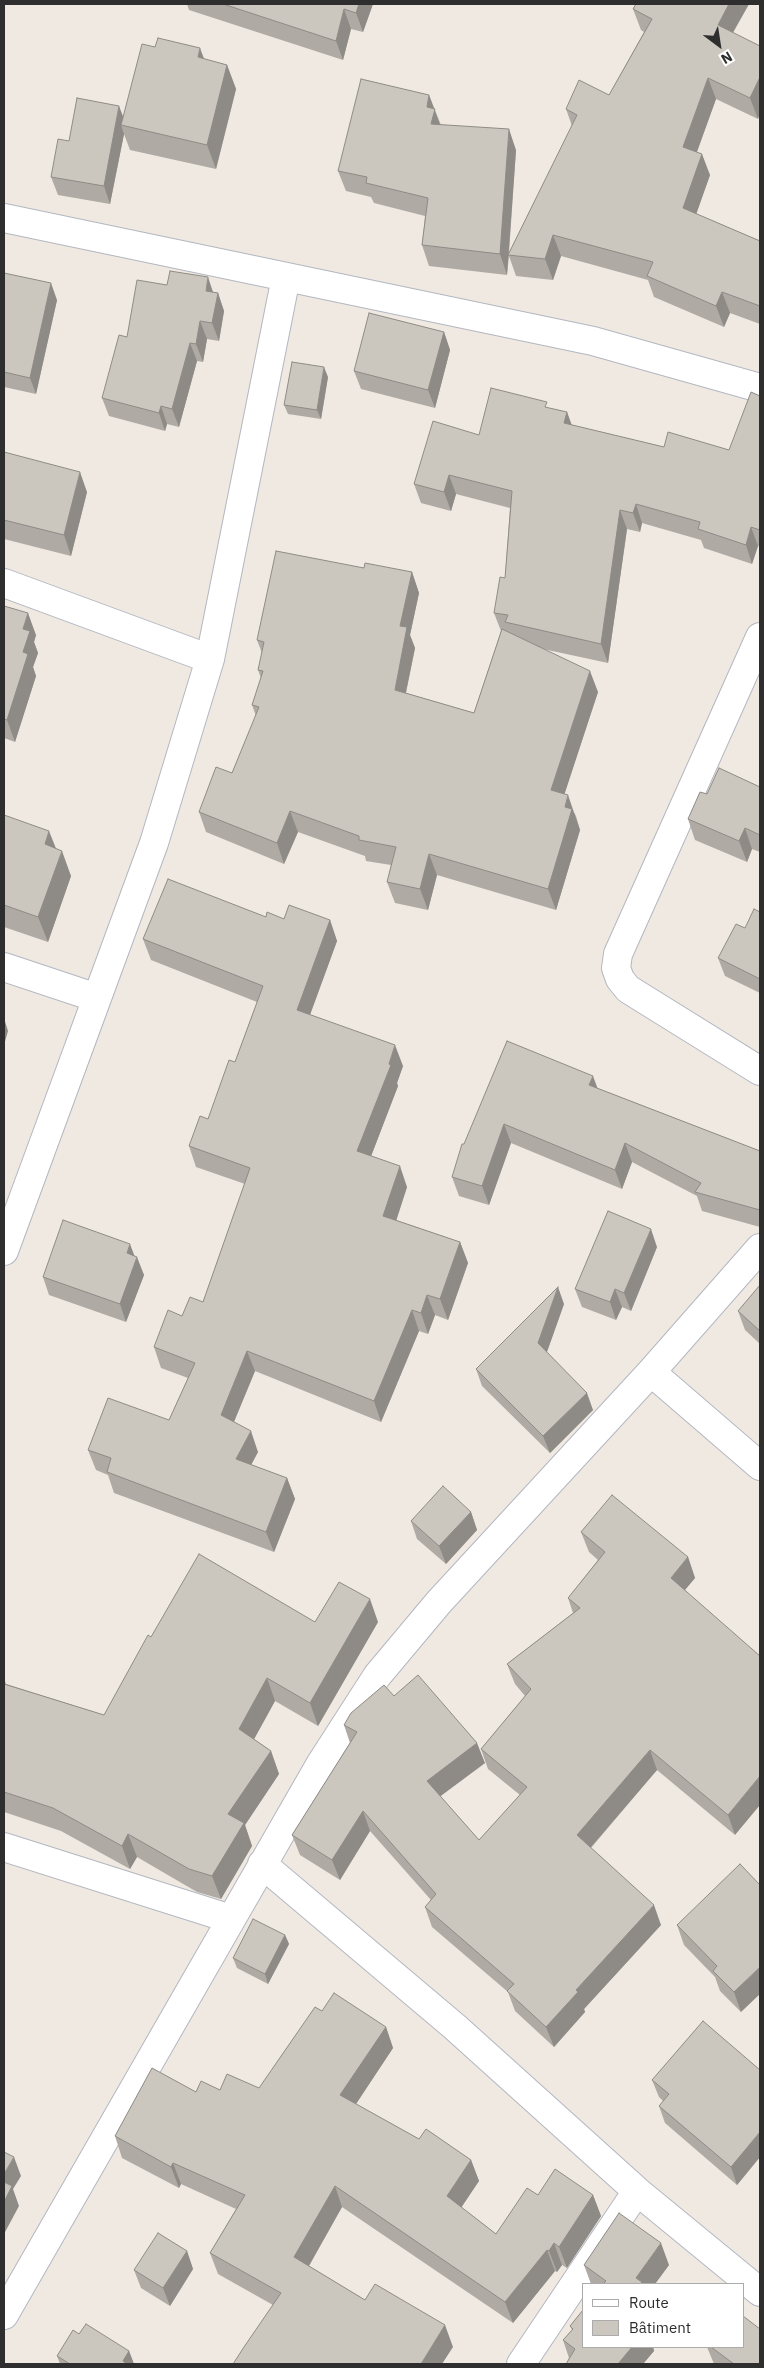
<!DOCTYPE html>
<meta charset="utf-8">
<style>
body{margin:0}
#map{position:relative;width:764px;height:2368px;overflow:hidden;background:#efe9e1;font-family:"IBM Plex Sans",sans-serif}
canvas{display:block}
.frame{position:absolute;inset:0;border:5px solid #2e2e2e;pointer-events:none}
.legend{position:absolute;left:582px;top:2283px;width:162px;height:65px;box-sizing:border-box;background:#fff;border:1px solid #ababab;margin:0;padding:6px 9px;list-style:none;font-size:15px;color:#2e2e2e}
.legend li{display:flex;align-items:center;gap:10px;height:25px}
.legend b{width:25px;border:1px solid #ababab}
.north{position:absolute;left:694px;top:20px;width:50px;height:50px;-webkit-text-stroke:4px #fff;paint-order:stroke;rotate:149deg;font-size:14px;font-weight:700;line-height:20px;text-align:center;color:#2e2e2e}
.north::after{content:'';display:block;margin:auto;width:18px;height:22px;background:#2e2e2e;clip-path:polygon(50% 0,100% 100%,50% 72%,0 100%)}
</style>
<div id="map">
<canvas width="764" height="2368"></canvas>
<div class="frame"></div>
<ul class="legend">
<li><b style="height:6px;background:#fff"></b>Route</li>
<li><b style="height:14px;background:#cbc7bf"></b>Bâtiment</li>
</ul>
<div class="north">N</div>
</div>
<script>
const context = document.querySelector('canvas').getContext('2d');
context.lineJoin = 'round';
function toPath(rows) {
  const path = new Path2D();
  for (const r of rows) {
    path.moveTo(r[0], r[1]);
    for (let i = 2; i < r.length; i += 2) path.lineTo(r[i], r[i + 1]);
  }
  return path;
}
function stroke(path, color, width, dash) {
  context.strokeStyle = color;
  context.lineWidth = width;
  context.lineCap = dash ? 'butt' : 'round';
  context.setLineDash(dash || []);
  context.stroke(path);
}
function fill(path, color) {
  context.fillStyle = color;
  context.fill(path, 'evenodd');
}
const street = toPath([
 [4,218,593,341,760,388],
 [4,583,210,659],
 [760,637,618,954,616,968,620,979,628,989,760,1071],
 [4,967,97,998],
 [4,1251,154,843,210,659,286,277],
 [651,1372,760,1466],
 [4,1847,231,1919],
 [262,1864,455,2027,637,2191,760,2292],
 [4,2315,321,1763,377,1676,439,1602,651,1372,760,1248],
 [521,2364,637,2191]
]);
stroke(street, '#b4b7c1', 30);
stroke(street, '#fff', 28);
fill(toPath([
 [187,4,373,4,363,32,351,29,343,60,189,10],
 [636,4,749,4,733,33,760,46,760,113,758,119,716,99,697,152,710,175,696,214,760,241,760,324,730,313,724,327,654,297,648,280,561,256,553,280,516,276,509,256,507,275,429,266,422,245,425,216,374,203,371,197,346,191,338,171,429,95,441,125,516,150,509,253,572,126,566,109,609,95,644,32,641,30,633,9],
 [204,59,227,65,236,89,216,169,130,150,124,134,110,204,58,195,51,177,69,141,123,116],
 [4,273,57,300,36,394,4,387],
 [213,292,218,293,224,311,219,341,207,339,203,362,197,361,179,427,167,424,165,431,109,416,102,398],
 [444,332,450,350,435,408,361,389,354,371],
 [328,377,321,419,288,414,284,405],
 [760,396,760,546,758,546,752,564,704,548,701,540,642,523,640,532,627,529,608,663,543,649,598,692,564,794,576,816,580,830,556,910,437,875,428,910,395,903,387,882,391,865,366,861,365,856,298,832,284,864,206,832,199,812,232,773,256,716,252,705,261,678,258,670,262,653,257,640,364,568,412,572,419,593,410,635,415,648,406,693,474,713,501,631,494,613,505,578,510,508,456,494,451,511,421,503,414,484,479,435,549,408,567,412,571,425,664,447,729,450],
 [4,452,87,492,71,556,4,539],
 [4,606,36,635,34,642,38,653,33,667,36,676,15,742,4,738],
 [760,787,760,852,752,849,747,862,695,840,688,819,707,794],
 [4,815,56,849,71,876,48,942,4,927],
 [760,912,760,993,725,976,718,958],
 [266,917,284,919,330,920,337,941,310,1015,403,1066,397,1083,398,1086,371,1156,407,1187,396,1220,460,1242,468,1263,448,1320,435,1315,428,1334,419,1331,381,1422,255,1371,234,1422,258,1452,251,1465,287,1478,295,1499,274,1552,114,1493,108,1475,96,1470,88,1450,169,1420,188,1378,161,1368,154,1347,182,1316,203,1302,245,1184,196,1167,189,1146,208,1119,235,1062,257,1002,151,960,143,939],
 [507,1041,597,1088,760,1151,760,1227,702,1211,697,1196,632,1162,622,1189,511,1143,489,1205,459,1196,452,1177],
 [657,1247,631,1311,622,1307,616,1320,582,1307,575,1289],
 [134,1256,144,1275,126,1322,49,1295,43,1277],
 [760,1285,760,1344,745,1330,738,1311],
 [564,1304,547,1352,593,1410,550,1453,482,1386,476,1369],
 [471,1512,477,1530,446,1564,417,1539,411,1521],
 [581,1532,688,1557,695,1578,685,1590,735,1835,657,1770,591,1848,661,1925,584,2009,585,2012,554,2047,515,2011,508,1992,432,1927,425,1907,431,1900,370,1831,340,1880,300,1855,292,1835,350,1743,344,1725,394,1696,485,1763,440,1796,479,1840,520,1795,488,1769,481,1749,525,1696,515,1684,507,1664,573,1613,568,1598,598,1560,589,1552],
 [315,1622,378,1622,318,1726,275,1701,254,1739,271,1751,279,1774,245,1825,252,1846,221,1899,197,1892,137,1857,130,1869,61,1831,4,1812,4,1677,6,1684,104,1715,151,1637],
 [760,1885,741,2012,720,1991,715,1977,684,1945,677,1925],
 [285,1935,289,1944,268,1984,237,1968,233,1958],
 [322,2011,386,2027,393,2048,356,2104,419,2139,471,2160,479,2181,461,2207,496,2234,538,2195,593,2195,601,2216,567,2268,562,2265,557,2272,555,2271,513,2323,342,2207,309,2266,365,2300,453,2347,273,2305,218,2274,210,2253,236,2209,181,2184,179,2188,122,2158,115,2136,196,2092,220,2090,259,2088],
 [760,2070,760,2157,737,2185,665,2123,659,2106,663,2101,659,2097,652,2080],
 [187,2251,193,2269,170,2306,141,2288,134,2270],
 [584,2265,669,2265,655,2284,591,2284],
 [583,2310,583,2347,653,2347,654,2351,643,2364,566,2364,569,2358,563,2340,572,2330,570,2326],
 [79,2334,129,2351,134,2364,60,2364,57,2356],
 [707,2347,743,2347,760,2364,714,2364]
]), '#afaba4');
fill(toPath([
 [359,4,373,4,363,32,356,13],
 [729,4,749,4,725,46,718,25],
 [344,9,351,29,343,60,336,41],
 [200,48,209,72,198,57],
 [227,65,236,89,216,169,207,145],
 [760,77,760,113,758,119,750,98],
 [708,78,716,99,691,168,683,147],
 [429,95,442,130,431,124,427,107],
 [119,106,126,124,121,125,124,134,110,204,104,186],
 [509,129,516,150,507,275,500,254],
 [702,154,710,175,691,229,683,208],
 [553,235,561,256,553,280,545,259],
 [208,277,214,295,206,291],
 [51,283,57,300,36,394,30,378],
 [722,292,730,313,724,327,716,306],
 [218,293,224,311,219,341,212,323],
 [200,321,207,339,203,362,196,344],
 [444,332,450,350,435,408,428,390],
 [190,343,197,361,179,427,172,409],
 [324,367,328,377,321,419,317,410],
 [161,406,167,424,165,431,159,413],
 [567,412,574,431,564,423],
 [80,472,87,492,71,556,64,535],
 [449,475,456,494,451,511,444,492],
 [636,504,642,523,640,532,633,513],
 [620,510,627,529,608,663,601,644],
 [751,527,758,546,752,564,746,545],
 [412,572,419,593,410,635,415,648,402,711,395,690,400,626],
 [28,613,36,635,34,642,38,653,33,667,36,676,15,742,7,720,23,652,23,629],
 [590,671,598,692,559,811,551,790],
 [568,795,580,830,556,910,548,889],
 [290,811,298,832,284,864,277,843],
 [745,828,752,849,747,862,739,841],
 [49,831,59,856,45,844],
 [62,851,71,876,48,942,38,917],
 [429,854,437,875,428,910,420,889],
 [330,920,337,941,304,1031,297,1010],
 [4,1018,8,1031,4,1045],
 [395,1045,403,1066,397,1083,398,1086,365,1172,357,1151,389,1064],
 [593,1076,600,1095,589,1085],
 [504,1124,511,1143,489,1205,482,1186],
 [625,1143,632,1162,622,1189,615,1170],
 [400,1166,407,1187,391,1237,383,1216],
 [651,1229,657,1247,631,1311,624,1293],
 [460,1242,468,1263,448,1320,440,1299],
 [130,1244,136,1260,137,1257,144,1275,126,1322,120,1304,127,1253],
 [558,1287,564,1304,544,1360,538,1343],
 [615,1289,622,1307,616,1320,610,1302],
 [427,1295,435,1315,428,1334,421,1313],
 [412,1310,419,1331,381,1422,374,1401],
 [247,1351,255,1371,228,1436,221,1415],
 [587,1393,593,1410,550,1453,543,1436],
 [251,1431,258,1452,243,1480,236,1459],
 [287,1478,295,1499,274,1552,266,1532],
 [471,1512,477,1530,446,1564,439,1546],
 [688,1557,695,1578,678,1598,671,1578],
 [370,1599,378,1622,318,1726,310,1703],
 [267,1678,275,1701,247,1752,239,1729],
 [477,1743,485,1763,434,1801,427,1781],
 [650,1750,657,1770,584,1855,577,1835],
 [271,1751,279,1774,245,1825,252,1846,221,1899,212,1876,228,1814],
 [760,1776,760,1805,735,1835,728,1815],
 [363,1811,370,1831,340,1880,332,1860],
 [128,1834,137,1857,130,1869,122,1846],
 [654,1905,661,1925,584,2009,585,2012,554,2047,546,2027,576,1990],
 [285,1935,289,1944,268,1984,265,1974],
 [760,1967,760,1994,741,2012,734,1992],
 [386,2027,393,2048,348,2116,340,2095],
 [760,2132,760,2157,737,2185,731,2167],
 [14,2157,21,2176,13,2189,19,2206,4,2234,4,2174],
 [471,2160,479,2181,455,2217,447,2196],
 [173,2163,181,2184,179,2188,171,2167],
 [335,2186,342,2207,302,2278,294,2257],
 [593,2195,601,2216,567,2268,559,2247],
 [554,2243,562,2265,557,2272,549,2251],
 [661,2243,669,2265,655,2284,638,2284,636,2278],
 [547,2250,555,2271,513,2323,505,2302],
 [187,2251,193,2269,170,2306,163,2288],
 [445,2325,453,2347,442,2364,421,2364],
 [632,2347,653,2347,654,2351,643,2364,618,2364],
 [129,2351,134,2364,124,2364,123,2361]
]), '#8e8b86');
const building = toPath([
 [223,4,359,4,356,13,344,9,336,41,223,4],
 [636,4,729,4,718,25,760,46,760,77,750,98,708,78,683,147,702,154,683,208,760,241,760,306,722,292,716,306,647,276,653,262,553,235,545,259,508,255,577,115,566,109,579,80,609,95,652,19,633,9,636,4],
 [158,38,200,48,198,57,227,65,207,145,121,125,142,44,155,47,158,38],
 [361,79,429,95,427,107,435,109,431,124,509,129,500,254,422,245,428,198,366,183,367,177,338,171,361,79],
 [77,98,119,106,104,186,51,177,58,139,69,141,77,98],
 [170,271,208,277,206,291,218,293,212,323,200,321,196,344,190,343,172,409,161,406,159,413,102,398,119,335,127,337,137,280,167,285,170,271],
 [4,273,51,283,30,378,4,372,4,273],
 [369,313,444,332,428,390,354,371,369,313],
 [292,362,324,367,317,410,284,405,292,362],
 [491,388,547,402,545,407,567,412,564,423,664,447,668,432,729,450,751,392,760,396,760,530,751,527,746,545,698,529,700,522,636,504,633,513,620,510,601,644,505,622,508,615,494,613,500,577,505,578,512,491,449,475,444,492,414,484,433,421,479,435,491,388],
 [4,452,80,472,64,535,4,520,4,452],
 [276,551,364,568,365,563,412,572,400,626,407,627,395,690,474,713,502,629,590,671,551,790,568,795,565,807,572,809,548,889,429,854,420,889,387,882,396,847,359,840,359,836,290,811,277,843,199,812,216,767,232,773,259,707,252,705,263,671,258,670,264,642,257,640,276,551],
 [4,606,28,613,23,629,30,631,23,652,28,654,7,720,4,719,4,606],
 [719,768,760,787,760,835,745,828,739,841,688,819,700,792,707,794,719,768],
 [4,815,49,831,45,844,62,851,38,917,4,905,4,815],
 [168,879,266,917,267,912,284,919,289,905,330,920,297,1010,395,1045,389,1064,391,1065,357,1151,400,1166,383,1216,460,1242,440,1299,427,1295,421,1313,412,1310,374,1401,247,1351,221,1415,251,1431,236,1459,287,1478,266,1532,107,1472,111,1458,88,1450,108,1398,169,1420,195,1363,154,1347,168,1310,182,1316,190,1297,203,1302,250,1168,189,1146,200,1116,208,1119,229,1060,235,1062,263,986,143,939,168,879],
 [754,909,760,912,760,979,718,958,736,924,745,928,754,909],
 [507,1041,593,1076,589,1085,760,1151,760,1210,695,1192,701,1183,625,1143,615,1170,504,1124,482,1186,452,1177,462,1144,464,1144,507,1041],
 [608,1211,651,1229,624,1293,615,1289,610,1302,575,1289,608,1211],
 [63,1220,130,1244,127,1253,137,1257,120,1304,43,1277,63,1220],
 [760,1285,760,1331,738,1311,760,1285],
 [558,1287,538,1343,587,1393,543,1436,476,1369,558,1287],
 [443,1486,471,1512,439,1546,411,1521,443,1486],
 [612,1495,688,1557,671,1578,760,1656,760,1776,728,1815,650,1750,577,1835,654,1905,576,1990,578,1992,546,2027,507,1991,514,1984,425,1907,436,1894,363,1811,332,1860,292,1835,357,1732,344,1725,351,1713,384,1685,394,1696,418,1675,477,1743,427,1781,479,1840,527,1787,481,1749,531,1689,507,1664,580,1608,568,1598,605,1552,581,1532,612,1495],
 [199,1554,315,1622,339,1582,370,1599,310,1703,267,1678,239,1729,271,1751,228,1814,244,1823,212,1876,189,1869,128,1834,122,1846,53,1808,4,1792,4,1684,104,1715,148,1635,151,1637,199,1554],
 [740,1864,760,1885,760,1967,734,1992,713,1971,717,1966,677,1925,740,1864],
 [253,1919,285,1935,265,1974,233,1958,253,1919],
 [334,1993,386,2027,340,2095,419,2139,426,2129,471,2160,447,2196,496,2234,527,2188,538,2195,555,2169,593,2195,559,2247,554,2243,549,2251,547,2250,505,2302,335,2186,294,2257,365,2300,375,2284,445,2325,421,2364,233,2364,244,2347,281,2293,210,2253,245,2195,173,2163,171,2167,115,2136,152,2068,196,2092,201,2081,220,2090,227,2074,259,2088,315,2007,322,2011,334,1993],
 [703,2021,760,2070,760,2132,731,2167,659,2106,669,2094,652,2080,703,2021],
 [4,2152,14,2157,4,2174,4,2152],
 [4,2182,12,2186,4,2202,4,2182],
 [619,2213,661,2243,636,2278,642,2282,640,2284,603,2284,606,2281,584,2265,619,2213],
 [158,2233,187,2251,163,2288,134,2270,158,2233],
 [583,2310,583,2347,632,2347,618,2364,566,2364,575,2349,563,2340,573,2329,570,2326,583,2310],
 [743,2316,760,2329,760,2364,734,2364,711,2347,743,2347,743,2316],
 [86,2324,129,2351,123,2361,127,2364,70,2364,57,2356,73,2330,79,2334,86,2324]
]);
fill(building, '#cbc7bf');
stroke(building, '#8e8b86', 1);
</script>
